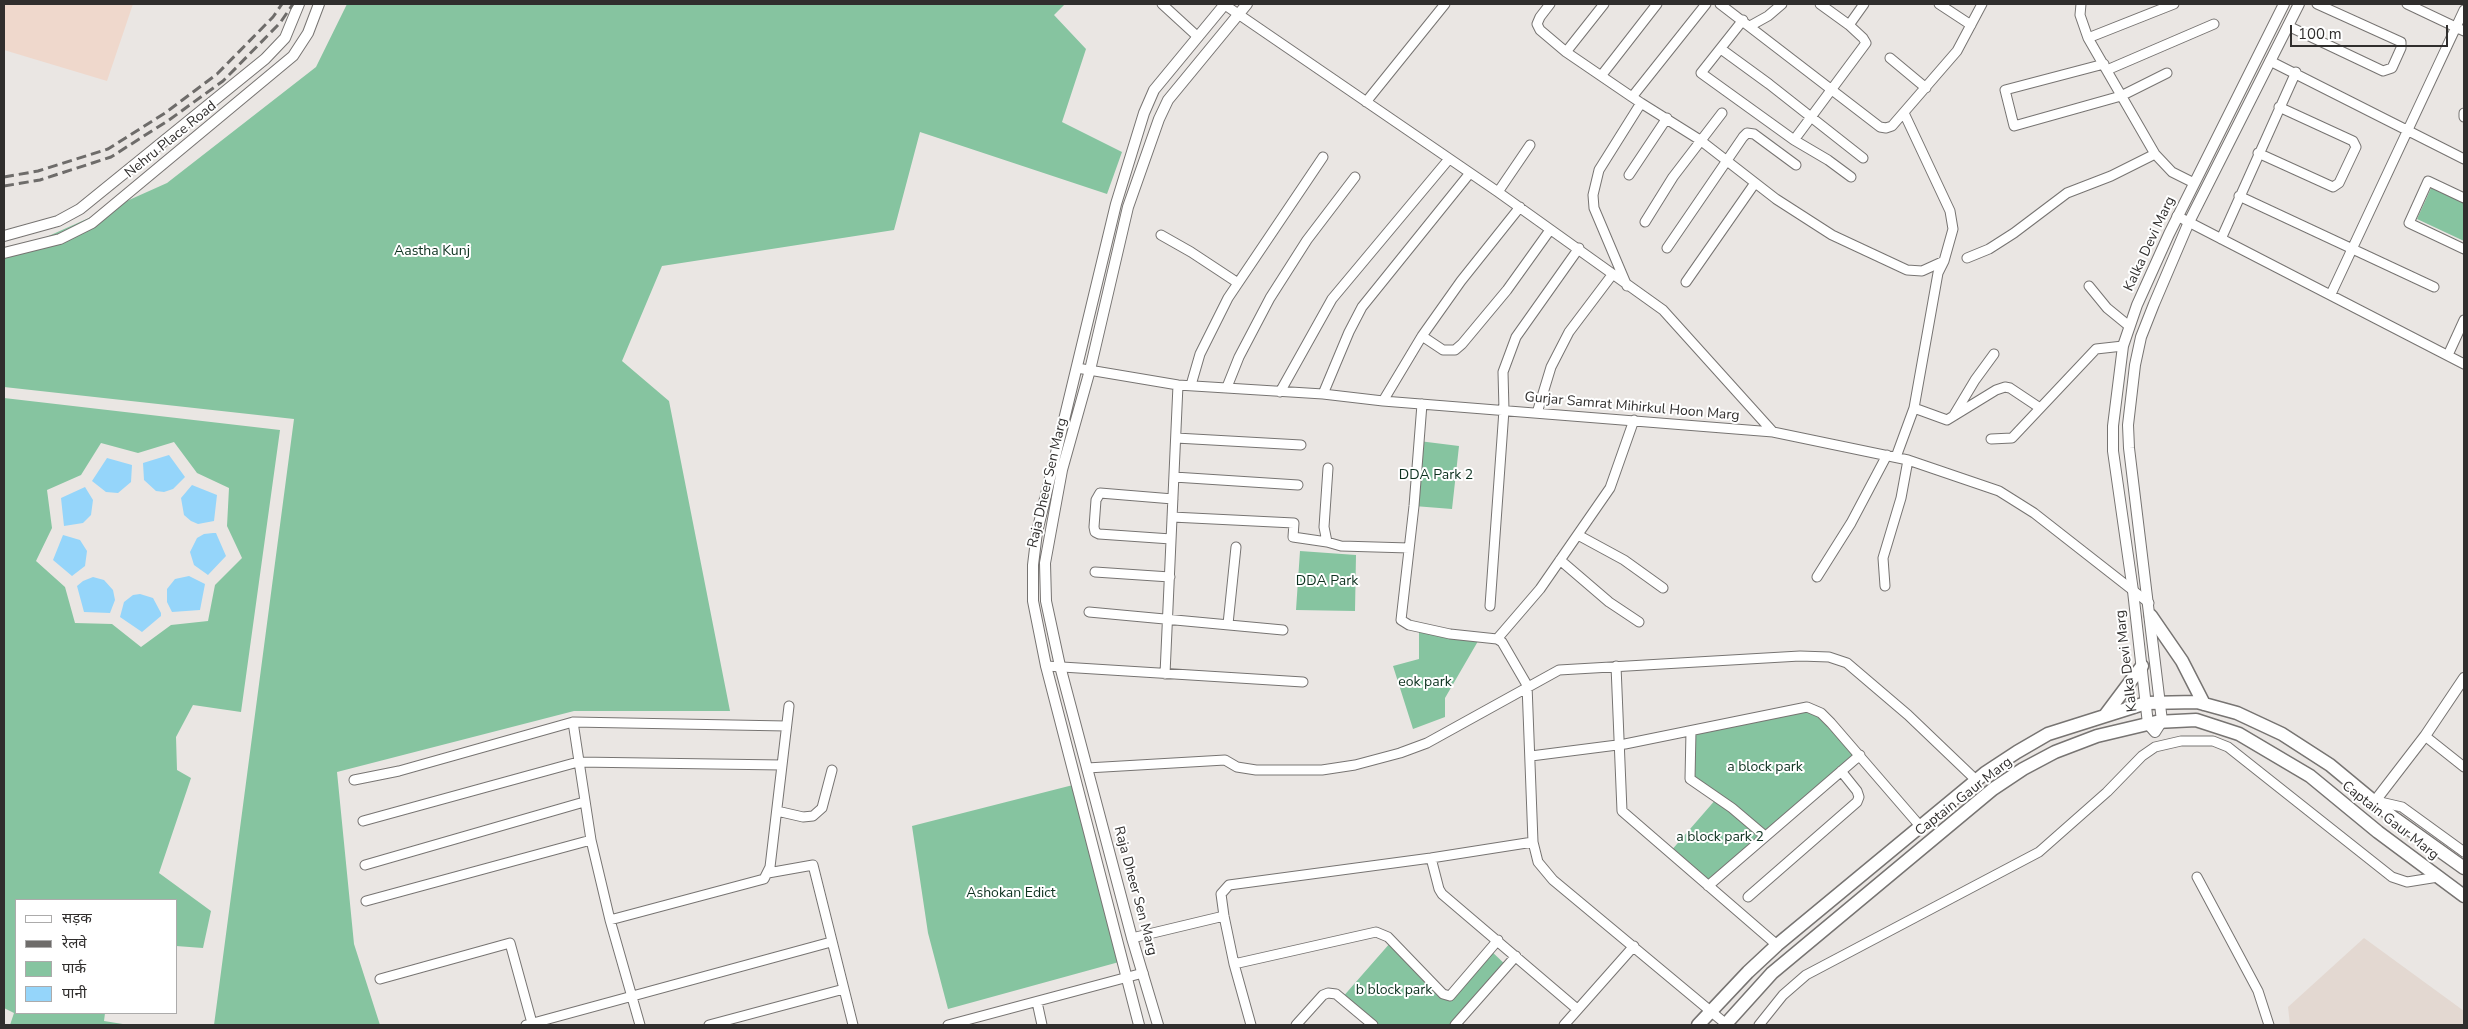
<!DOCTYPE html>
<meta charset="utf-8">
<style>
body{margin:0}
#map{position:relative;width:2468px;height:1029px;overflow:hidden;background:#eae6e3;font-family:"Nunito Sans","Noto Sans Devanagari",sans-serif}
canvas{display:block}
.frame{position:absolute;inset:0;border:5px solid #302e2d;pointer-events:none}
.legend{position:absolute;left:15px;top:899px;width:162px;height:115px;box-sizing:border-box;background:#fff;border:1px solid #acabab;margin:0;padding:6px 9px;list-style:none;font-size:15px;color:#302e2d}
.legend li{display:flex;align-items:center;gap:10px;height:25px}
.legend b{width:25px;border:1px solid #acabab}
.scale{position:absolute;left:2290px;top:25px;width:158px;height:22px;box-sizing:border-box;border:2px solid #302e2d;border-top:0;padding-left:6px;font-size:15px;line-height:18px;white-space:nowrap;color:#302e2d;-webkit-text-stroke:4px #fff;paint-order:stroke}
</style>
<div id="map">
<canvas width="2468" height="1029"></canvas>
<div class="frame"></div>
<ul class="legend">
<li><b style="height:6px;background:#fff"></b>सड़क</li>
<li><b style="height:6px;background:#6e6c6a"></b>रेलवे</li>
<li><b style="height:14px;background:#86c4a0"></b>पार्क</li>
<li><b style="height:14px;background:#95d5fa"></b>पानी</li>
</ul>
<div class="scale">100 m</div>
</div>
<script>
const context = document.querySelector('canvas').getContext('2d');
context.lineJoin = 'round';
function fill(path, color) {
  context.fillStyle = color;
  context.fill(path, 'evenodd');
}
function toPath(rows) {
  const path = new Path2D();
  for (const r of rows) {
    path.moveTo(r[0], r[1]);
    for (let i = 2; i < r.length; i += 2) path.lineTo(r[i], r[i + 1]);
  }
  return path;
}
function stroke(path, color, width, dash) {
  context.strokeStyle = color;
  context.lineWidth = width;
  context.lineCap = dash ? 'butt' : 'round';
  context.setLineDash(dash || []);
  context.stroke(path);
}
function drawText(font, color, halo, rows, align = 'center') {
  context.font = font + ' "Nunito Sans",sans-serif';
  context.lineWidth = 4;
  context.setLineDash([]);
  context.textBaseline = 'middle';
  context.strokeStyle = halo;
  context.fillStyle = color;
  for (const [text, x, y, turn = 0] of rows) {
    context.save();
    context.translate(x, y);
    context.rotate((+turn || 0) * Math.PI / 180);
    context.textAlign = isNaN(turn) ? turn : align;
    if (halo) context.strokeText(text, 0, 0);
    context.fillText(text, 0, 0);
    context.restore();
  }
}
fill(toPath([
 [4,4,133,4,107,81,4,50]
]), '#efd8cc');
fill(toPath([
 [2364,938,2464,1011,2464,1025,2290,1025,2288,1007]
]), '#e3d8d1');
fill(toPath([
 [347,4,1065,4,1054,15,1086,49,1062,122,1122,152,1107,194,920,132,894,230,662,266,622,361,669,401,730,711,574,711,337,772,354,944,380,1025,214,1025,294,419,4,387,4,256,167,183,316,67],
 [2432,186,2464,201,2464,241,2417,219],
 [4,398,280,430,241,712,193,705,176,737,177,770,191,778,159,873,211,911,203,948,176,946,176,900,16,900,16,1013,105,1013,104,1021,129,1025,10,1025,14,1013,4,1008],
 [174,442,197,473,229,488,227,526,242,558,215,585,208,621,171,625,141,647,112,624,75,623,65,587,36,561,52,528,47,490,81,475,101,443,138,453],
 [1419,441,1459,446,1452,509,1414,506],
 [1300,551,1356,555,1355,611,1296,610],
 [1419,627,1481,636,1445,698,1445,717,1413,729,1393,666,1419,659],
 [1807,707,1821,713,1860,755,1708,886,1670,852,1717,798,1690,779,1691,731],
 [1073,785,1119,962,948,1009,928,933,912,826],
 [1391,942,1449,995,1489,949,1509,968,1459,1025,1374,1025,1341,999]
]), '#86c4a0');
fill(toPath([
 [169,455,185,477,173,489,164,492,156,491,144,480,143,463],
 [107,458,132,465,131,482,118,493,106,492,92,481],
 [192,485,217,495,214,521,198,524,191,521,184,515,181,498],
 [85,487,93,500,91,515,83,523,64,526,61,498],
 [213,533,216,533,226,556,208,575,194,565,190,552,197,538,204,534],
 [63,535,80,540,87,551,85,566,72,576,53,560],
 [189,576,205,584,200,610,172,612,167,602,167,589,175,579],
 [93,577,104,580,113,590,115,600,110,613,84,612,77,586,83,581],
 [140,594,153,598,161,613,161,616,142,632,120,617,124,602,133,595]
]), '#95d5fa');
const minor = toPath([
 [1162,4,1198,37],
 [1550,4,1540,17,1537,24,1540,30,1566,52,1632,97],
 [1720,4,1880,127,1886,128,1892,126,1957,51,1982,4],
 [1939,4,1971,25],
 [2081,4,2080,15,2088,38,2155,154,2172,172,2194,183],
 [2407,4,2464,31],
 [1225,5,1498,192,1663,310,1773,432],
 [1743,20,1701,73,1794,140,1828,160,1851,177],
 [1849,25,1864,4],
 [1750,26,1768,16,1782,4],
 [2288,26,2383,71,2392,68,2401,48,2401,42,2317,4],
 [2088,38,2174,4],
 [1721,49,1769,84,1863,158],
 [1566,52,1604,4],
 [1890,58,1926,88],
 [2270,61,2464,159],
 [2104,64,2005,90,2014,126,2121,96,2167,73],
 [2107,70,2214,24],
 [1601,76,1657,4],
 [1366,102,1445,4],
 [1641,103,1700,140,1776,199,1832,235,1907,270,1922,271,1944,261],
 [2464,113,2464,117],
 [1794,140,1866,43,1863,38,1849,25,1820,4],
 [2258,153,2333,187,2339,183,2356,147,2353,141,2279,107],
 [1629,175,1667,118],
 [1498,192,1530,145],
 [2239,196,2434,287],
 [2464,198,2428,181,2409,223,2464,249],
 [2177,216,2464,364],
 [1645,222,1673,177,1722,113],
 [1161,235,1191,252,1238,283],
 [2221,239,2296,72],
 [1667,248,1743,137,1747,133,1754,134,1796,165],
 [1967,258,1989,249,2014,233,2067,193,2111,176,2155,154],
 [1686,282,1755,183],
 [1627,286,1594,208,1593,195,1599,170,1641,103,1632,97,1706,4],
 [2089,286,2107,308,2129,326],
 [2331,294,2464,10],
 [1422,336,1443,350,1455,350,1462,344,1507,290,1550,230],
 [2448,355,2464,320],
 [1077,368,1178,385,1323,394,1383,401,1773,432,1908,460,1999,491,2034,513,2149,603],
 [1191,385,1200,354,1228,298,1323,157],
 [1227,387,1239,357,1270,298,1307,240,1355,177],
 [1280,392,1332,299,1449,159],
 [1323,394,1349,332,1362,307,1470,173],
 [1383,401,1422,336,1461,281,1520,207],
 [1422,404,1414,506,1401,620,1409,625,1450,634,1497,639,1502,642,1527,685,1533,842,1538,862,1553,880,1726,1024],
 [1914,408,1947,420,1996,390,2005,387,2010,388,2040,408],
 [1537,413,1551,367,1569,332,1612,275],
 [1954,415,1975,380,1994,354],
 [1176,438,1301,445],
 [1991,439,2012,438,2096,349,2123,346],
 [1896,457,1914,408,1938,273,1944,261,1953,229,1950,211,1904,113],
 [1328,468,1324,527,1327,542,1341,546,1409,548],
 [1174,477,1298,485],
 [1172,517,1294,523,1293,537,1327,542],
 [1578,535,1624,560,1663,588],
 [1171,539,1099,534,1095,532,1094,527,1096,500,1100,493,1173,499],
 [1560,560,1609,602,1639,622],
 [1095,572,1170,577],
 [1817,577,1851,523,1887,455],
 [1885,586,1883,558,1901,498,1908,460],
 [1490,606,1504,410,1503,372,1516,337,1579,248],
 [1089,612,1283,630],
 [1228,624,1236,547],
 [1497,639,1540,589,1610,488,1634,420],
 [1046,666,1303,682],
 [1616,666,1622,811,1777,945],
 [1165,674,1178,385],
 [573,722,591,840,610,920,640,1025],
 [1691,731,1690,779,1732,808,1765,836],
 [2425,736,2464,767],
 [1531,756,1625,744,1807,707,1821,713,1831,723,1920,826],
 [1087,768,1225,760,1237,767,1256,770,1322,770,1355,765,1400,753,1427,743,1559,670,1800,656,1829,657,1847,663,1908,715,1976,780],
 [354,780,399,771,573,722,786,726],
 [2376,801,2402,807,2464,852],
 [777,811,803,817,813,816,822,808,832,770],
 [363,821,578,762,782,765],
 [1431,858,1439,889,1442,894,1577,1009],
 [365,865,584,802],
 [768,873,813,865,853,1025],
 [2197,877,2258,991,2269,1025],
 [1708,886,1860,755],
 [1748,897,1857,802,1859,797,1857,791,1841,771],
 [366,901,591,840],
 [610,920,764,879,770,867,789,706],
 [1132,938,1224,916],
 [1234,964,1376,932,1388,937,1443,994,1450,996,1498,940],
 [380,979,510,943,532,1023],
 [1037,1002,1042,1025],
 [526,1025,831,942],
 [709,1025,844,989],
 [948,1025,1143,973],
 [1251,1025,1234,964,1224,916,1221,894,1229,885,1431,858,1533,842],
 [1296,1025,1323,995,1328,993,1336,994,1373,1025],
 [1455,1025,1516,956],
 [1564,1025,1634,946],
 [1759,1025,1783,995,1806,975,2039,852,2107,792,2142,756,2155,747,2181,741,2213,741,2228,747,2392,877,2407,882,2438,877]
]);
const tertiary = toPath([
 [2284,4,2169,234,2137,305,2123,346,2113,426,2113,451,2133,591,2148,724,2155,732,2162,721,2129,448,2128,425,2135,365,2141,337,2154,304,2189,222,2299,4],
 [4,236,58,221,80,209,265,59,285,38,299,4],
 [4,253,60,239,92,223,293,56,308,33,319,4],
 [2375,801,2425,736,2464,678],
 [1139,1025,1046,666,1033,601,1033,565,1037,532,1116,204,1144,113,1154,90,1225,4],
 [1158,1025,1132,938,1060,666,1046,601,1045,563,1062,470,1090,370,1128,207,1159,119,1168,100,1247,4]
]);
const secondary = toPath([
 [2151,616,2182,661,2204,704],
 [2106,714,2142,666],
 [1698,1025,1748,972,1777,945,1985,773,2017,752,2048,734,2146,703,2197,702,2237,713,2282,734,2330,765,2394,818,2464,868],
 [1725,1025,1772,973,1993,789,2023,769,2055,752,2097,736,2156,722,2196,720,2239,734,2310,776,2378,832,2464,896]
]);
stroke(minor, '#777472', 11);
stroke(tertiary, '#777472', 12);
stroke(secondary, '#777472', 15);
stroke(minor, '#fff', 9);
stroke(tertiary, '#fff', 10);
stroke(secondary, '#fff', 12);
stroke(toPath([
 [4,177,38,171,108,149,165,113,217,74,273,17,282,4],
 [4,186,40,180,111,157,169,120,223,81,280,23,293,4]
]), '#6e6c6a', 3, [10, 5]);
drawText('14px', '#302e2d', '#fff', [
 ["Nehru Place Road",171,140,-39],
 ["Kalka Devi Marg",2150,244,-65],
 ["Gurjar Samrat Mihirkul Hoon Marg",1632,407,5],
 ["Raja Dheer Sen Marg",1048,483,-77],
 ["Kalka Devi Marg",2127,661,-97],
 ["Captain Gaur Marg",1964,797,-38],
 ["Captain Gaur Marg",2390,821,38],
 ["Raja Dheer Sen Marg",1135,891,75]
]);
drawText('14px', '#0e3220', '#fff', [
 ["Aastha Kunj",432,252],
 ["DDA Park 2",1436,476],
 ["DDA Park",1327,582],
 ["eok park",1425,683],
 ["a block park",1765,768],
 ["a block park 2",1720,838],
 ["Ashokan Edict",1011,894],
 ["b block park",1394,991]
]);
</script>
